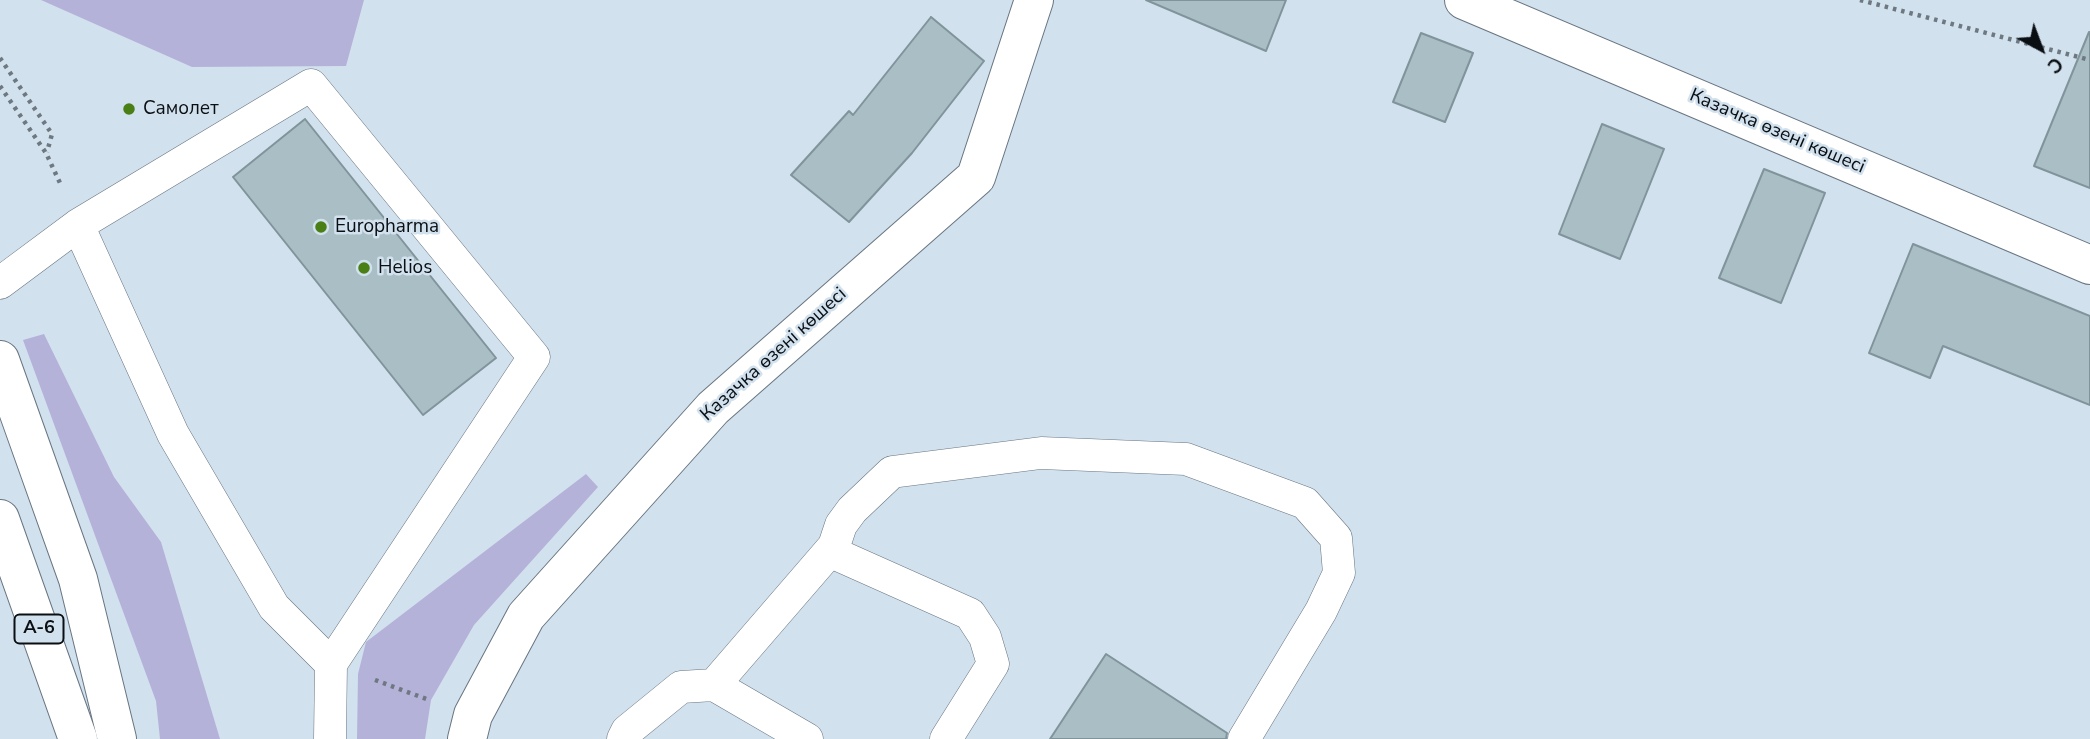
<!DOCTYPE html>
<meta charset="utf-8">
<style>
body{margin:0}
#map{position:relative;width:2090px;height:739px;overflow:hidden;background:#d2e1ee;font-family:"Nunito Sans",sans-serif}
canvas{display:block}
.north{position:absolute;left:2006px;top:14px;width:70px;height:70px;-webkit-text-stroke:5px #d2e1ee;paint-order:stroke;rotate:139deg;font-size:19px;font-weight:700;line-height:28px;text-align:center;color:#0a0f13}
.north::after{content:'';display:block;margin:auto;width:24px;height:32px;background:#0a0f13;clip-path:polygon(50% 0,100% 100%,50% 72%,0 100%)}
</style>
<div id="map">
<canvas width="2090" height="739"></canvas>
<div class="north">С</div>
</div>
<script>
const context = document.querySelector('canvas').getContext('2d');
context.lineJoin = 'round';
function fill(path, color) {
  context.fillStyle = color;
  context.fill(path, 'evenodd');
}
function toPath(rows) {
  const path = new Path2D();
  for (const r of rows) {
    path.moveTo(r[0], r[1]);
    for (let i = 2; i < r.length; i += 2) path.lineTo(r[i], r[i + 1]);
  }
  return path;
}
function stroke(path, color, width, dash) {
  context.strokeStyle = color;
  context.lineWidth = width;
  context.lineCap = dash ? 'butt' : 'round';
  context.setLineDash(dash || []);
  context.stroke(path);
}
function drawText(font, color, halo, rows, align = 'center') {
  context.font = font + ' "Nunito Sans",sans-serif';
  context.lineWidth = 5;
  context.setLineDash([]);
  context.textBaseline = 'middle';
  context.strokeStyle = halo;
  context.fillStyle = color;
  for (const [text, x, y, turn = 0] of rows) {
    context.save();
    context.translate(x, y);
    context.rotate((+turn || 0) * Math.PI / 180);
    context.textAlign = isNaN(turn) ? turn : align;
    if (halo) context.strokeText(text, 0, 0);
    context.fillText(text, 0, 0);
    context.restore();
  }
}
fill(toPath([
 [41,0,364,0,346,66,192,67],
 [44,334,114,477,161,542,220,739,160,739,156,701,23,340],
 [586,474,598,487,474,625,431,700,425,739,357,739,358,674,366,642]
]), '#b5b2d9');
const building = toPath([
 [1146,0,1286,0,1266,51,1146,0],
 [931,17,984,61,912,153,849,222,791,175,849,111,853,115,931,17],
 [2089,32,2090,32,2090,188,2034,166,2089,32],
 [1421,33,1473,53,1445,122,1393,102,1421,33],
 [305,119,496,358,423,415,233,177,305,119],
 [1602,124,1664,149,1620,259,1559,234,1602,124],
 [1764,169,1825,193,1781,303,1719,278,1764,169],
 [1913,244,2090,316,2090,405,1943,346,1930,378,1869,353,1913,244],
 [1106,654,1227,733,1226,739,1050,739,1106,654]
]);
fill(building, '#aabec5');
stroke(building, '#80949b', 2);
const lane = toPath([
 [78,225,173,434,274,607,331,664],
 [0,283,78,225,311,85,534,357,331,664,330,739],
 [714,685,834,546],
 [623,739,627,731,681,687,714,685,807,739],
 [946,739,993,664,985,637,970,614,840,556,834,546,841,525,852,510,892,472,1041,453,1186,459,1305,503,1336,538,1339,573,1321,611,1244,739]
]);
const street = toPath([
 [1464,0,2090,265],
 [467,739,473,715,526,616,713,408,976,177,1034,0]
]);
const secondary = toPath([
 [0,360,78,579,117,739]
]);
const primary = toPath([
 [0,519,78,739]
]);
stroke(lane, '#687581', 33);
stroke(street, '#687581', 40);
stroke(secondary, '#687581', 40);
stroke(primary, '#687581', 40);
stroke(toPath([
 [1860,0,2090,60],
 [0,58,52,134,47,152],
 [0,86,46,153,60,183],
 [375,680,429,700]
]), '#6e7881', 4.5, [3.5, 5]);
stroke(lane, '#fff', 32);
stroke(street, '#fff', 38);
stroke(secondary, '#fff', 38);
stroke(primary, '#fff', 38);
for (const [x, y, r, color] of [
 [129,109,7,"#497f15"],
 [321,227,7,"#497f15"],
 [364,268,7,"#497f15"]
]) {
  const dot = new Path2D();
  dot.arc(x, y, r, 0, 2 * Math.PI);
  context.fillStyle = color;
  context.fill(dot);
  stroke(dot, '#d2e1ee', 2.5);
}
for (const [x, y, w] of [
 [39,629,49]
]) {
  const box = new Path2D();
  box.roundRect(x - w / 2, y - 14.5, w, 29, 5);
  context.fillStyle = '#d2e1ee';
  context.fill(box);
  stroke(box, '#0a0f13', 2);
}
drawText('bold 18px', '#0a0f13', null, [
 ["A-6",39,629]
]);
drawText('19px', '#0a0f13', '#d2e1ee', [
 ["Самолет",143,109],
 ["Europharma",335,227],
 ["Helios",378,268]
], 'left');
drawText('19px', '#0a0f13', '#d2e1ee', [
 ["Казачка өзені көшесі",1777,132,23],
 ["Казачка өзені көшесі",774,355,-42]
]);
</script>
